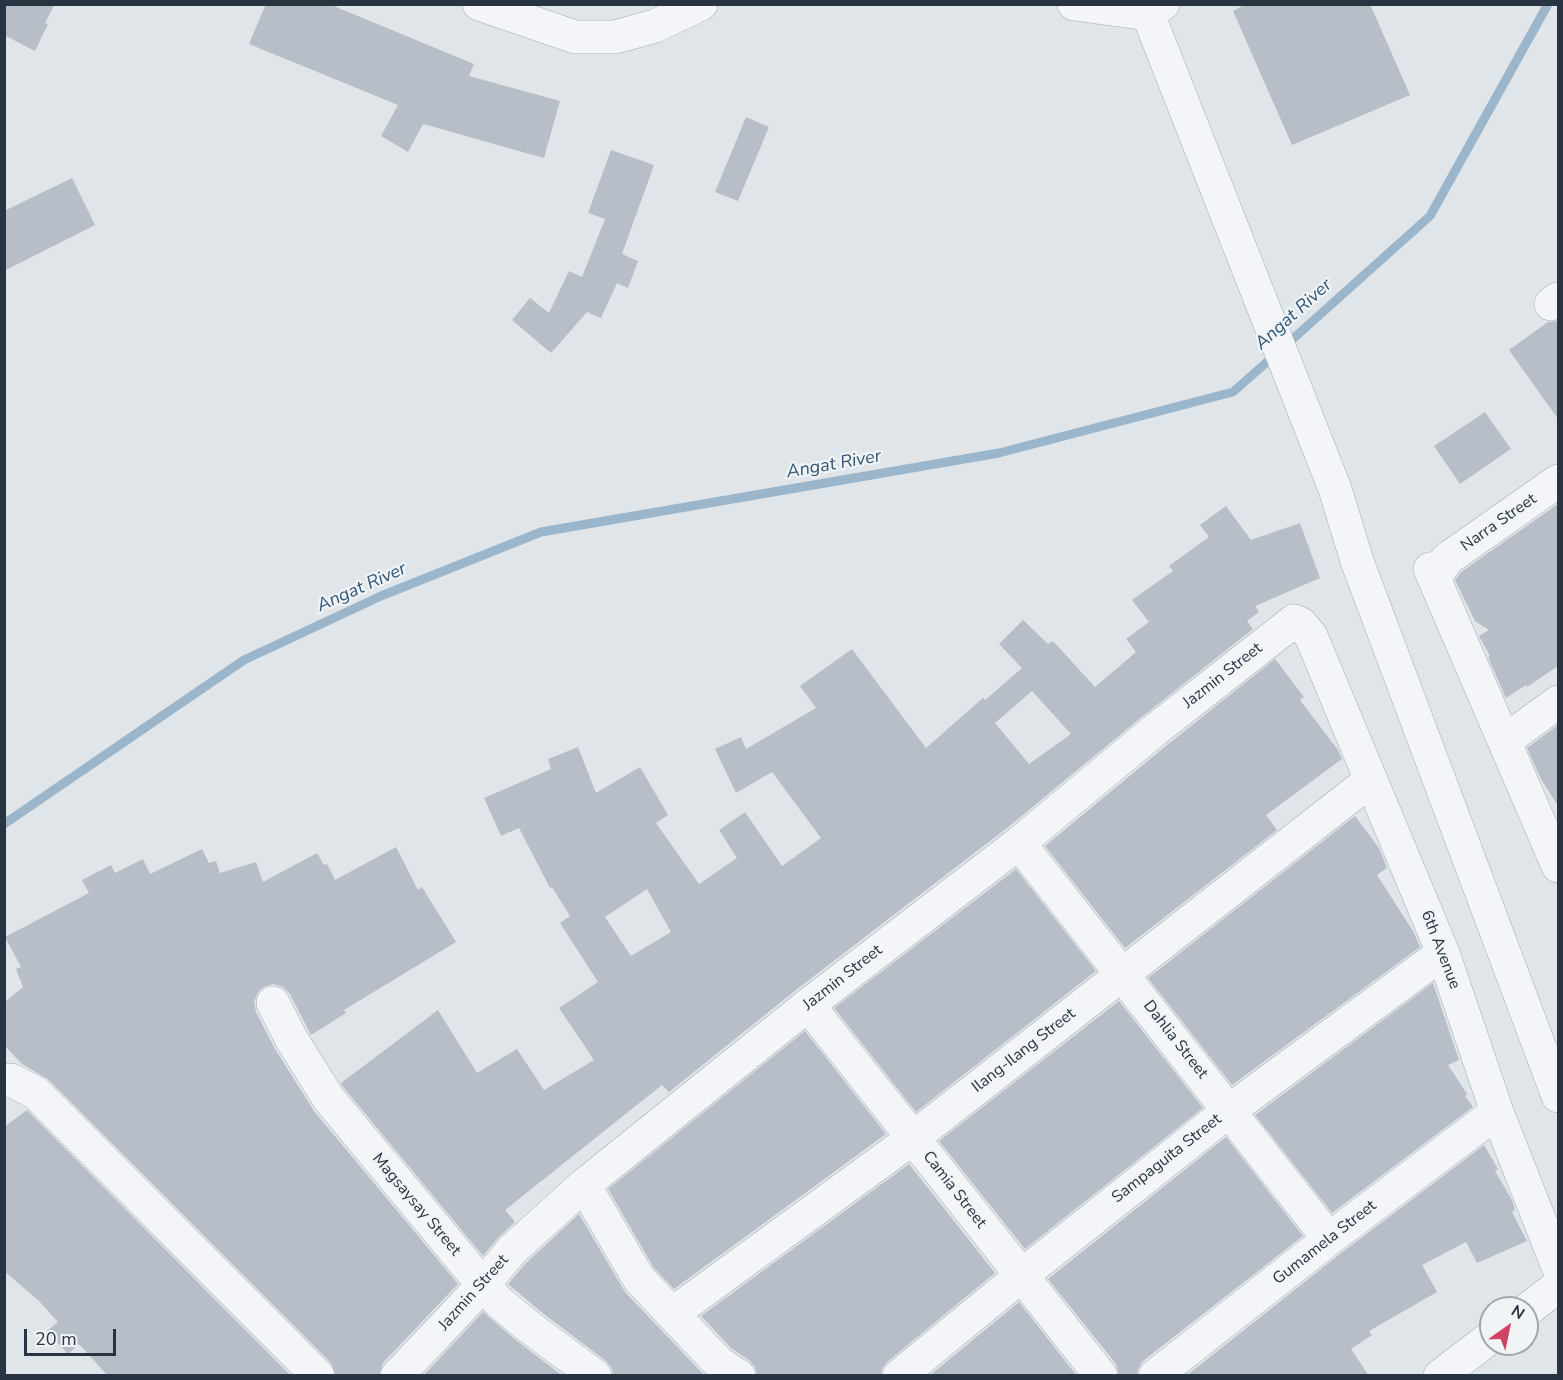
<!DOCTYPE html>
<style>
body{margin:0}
#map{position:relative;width:1563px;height:1380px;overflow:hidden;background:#e0e5ea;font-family:"Nunito Sans",sans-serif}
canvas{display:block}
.frame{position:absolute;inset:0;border:6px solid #293442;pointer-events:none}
.north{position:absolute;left:1479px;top:1296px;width:60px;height:60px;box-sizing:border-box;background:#f0f4f7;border:2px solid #a0a7af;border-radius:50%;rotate:33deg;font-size:16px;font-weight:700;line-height:24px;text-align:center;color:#293442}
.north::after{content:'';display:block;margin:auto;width:21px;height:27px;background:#d14365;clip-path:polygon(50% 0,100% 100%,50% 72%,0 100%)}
.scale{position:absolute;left:24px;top:1329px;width:92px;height:27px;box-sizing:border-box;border:3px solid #293442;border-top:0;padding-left:8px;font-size:18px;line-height:21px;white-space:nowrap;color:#293442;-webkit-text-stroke:4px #f0f4f7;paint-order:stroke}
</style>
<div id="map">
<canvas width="1563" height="1380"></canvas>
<div class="frame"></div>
<div class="north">N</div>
<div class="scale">20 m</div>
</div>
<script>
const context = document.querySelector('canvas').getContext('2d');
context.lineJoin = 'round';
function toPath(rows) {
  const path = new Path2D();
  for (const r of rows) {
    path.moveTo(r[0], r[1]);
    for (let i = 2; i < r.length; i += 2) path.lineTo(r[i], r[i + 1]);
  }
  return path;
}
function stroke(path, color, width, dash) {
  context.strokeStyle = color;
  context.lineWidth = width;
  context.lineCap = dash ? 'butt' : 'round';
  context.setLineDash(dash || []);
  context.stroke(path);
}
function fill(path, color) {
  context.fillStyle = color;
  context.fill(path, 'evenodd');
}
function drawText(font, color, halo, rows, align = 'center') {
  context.font = font + ' "Nunito Sans",sans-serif';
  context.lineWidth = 4.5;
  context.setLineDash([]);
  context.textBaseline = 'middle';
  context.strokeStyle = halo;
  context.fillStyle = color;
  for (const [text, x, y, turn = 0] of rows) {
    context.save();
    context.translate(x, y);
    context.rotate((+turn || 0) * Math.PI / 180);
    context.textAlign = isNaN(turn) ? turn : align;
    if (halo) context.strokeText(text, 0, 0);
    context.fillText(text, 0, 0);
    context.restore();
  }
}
stroke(toPath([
 [1286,345,1430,216,1548,4],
 [4,824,244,660,381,596,541,532,999,453,1233,392,1276,354]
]), '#9bb6ca', 9);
fill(toPath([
 [4,4,55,4,45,23,48,24,35,51,4,35],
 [266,4,329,4,474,64,469,76,560,101,544,158,423,124,408,152,381,136,398,105,249,44],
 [1246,4,1370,4,1410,95,1292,145,1233,11],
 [746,117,769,127,738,201,715,192],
 [611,150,654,165,622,254,638,261,628,288,617,283,601,318,587,312,551,353,512,320,530,298,549,313,569,271,582,277,605,219,588,213],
 [72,178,95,225,4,271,4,211],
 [1558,321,1558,419,1509,350,1548,322],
 [1485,412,1511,449,1460,484,1434,446],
 [1558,504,1558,666,1527,687,1526,685,1506,698,1488,657,1490,656,1479,636,1489,630,1475,621,1455,580,1461,572],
 [1226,506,1251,540,1300,523,1320,578,1255,606,1259,612,1247,621,1253,629,1143,716,1007,828,796,990,669,1092,662,1085,505,1210,515,1222,498,1238,483,1256,344,1088,341,1083,438,1010,477,1073,517,1049,544,1090,594,1060,559,1008,598,982,560,923,570,916,552,887,550,888,519,828,501,836,484,798,551,769,548,759,578,747,596,793,640,767,668,815,656,823,699,884,737,858,719,830,745,812,782,866,821,838,772,772,736,793,715,749,741,737,746,749,816,708,800,686,852,649,926,748,983,698,985,700,1022,668,999,644,1023,620,1048,644,1053,641,1095,687,1136,652,1126,639,1149,622,1132,600,1173,571,1169,566,1209,537,1200,525],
 [1032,691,1071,734,1029,764,995,723],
 [647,889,671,932,631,956,605,917],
 [1275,659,1304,697,1300,700,1338,750,1342,759,1266,815,1277,830,1125,948,1045,846,1167,745],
 [1558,725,1558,806,1541,779,1527,748],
 [1355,816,1379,848,1387,868,1377,875,1413,931,1420,947,1232,1085,1148,978],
 [396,847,418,890,422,887,456,942,344,1010,346,1013,311,1035,290,994,283,987,273,984,264,987,258,992,254,1002,256,1012,275,1049,314,1111,458,1284,383,1363,379,1376,336,1376,331,1363,49,1080,22,1064,4,1045,4,1003,23,987,16,969,21,967,5,937,89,893,82,880,111,865,115,873,143,859,150,874,202,849,209,863,216,861,220,873,256,862,263,882,317,853,324,865,327,864,335,880],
 [1016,869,1096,971,916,1112,834,1008],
 [1433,983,1459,1060,1448,1065,1467,1094,1465,1096,1473,1107,1332,1213,1255,1115],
 [1119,1001,1203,1108,1025,1249,939,1141],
 [805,1031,886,1134,674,1289,654,1268,608,1189],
 [27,1110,291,1376,108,1376,79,1344,68,1354,47,1331,58,1322,38,1300,4,1271,4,1127],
 [1226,1137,1303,1236,1143,1361,1138,1369,1137,1376,1119,1376,1116,1364,1048,1279],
 [1484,1145,1498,1169,1495,1171,1512,1200,1515,1210,1512,1212,1527,1241,1477,1263,1466,1242,1422,1265,1437,1292,1369,1331,1372,1335,1351,1349,1369,1376,1186,1376,1340,1254],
 [909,1164,995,1273,887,1362,882,1369,881,1376,757,1376,755,1367,750,1361,731,1348,701,1316],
 [579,1214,625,1292,705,1376,613,1376,612,1368,606,1361,540,1311,508,1284,526,1263],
 [1019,1302,1077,1376,929,1376],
 [483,1312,517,1341,563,1376,423,1376]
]), '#b8bec7');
const minor = toPath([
 [479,4,575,37,615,37,655,26,701,4],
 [1074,4,1148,14,1163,4],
 [1144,4,1335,489,1357,561,1558,1096],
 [1551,304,1558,299],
 [1558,481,1447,559,1442,567,1430,569,1558,866],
 [1505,741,1558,702],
 [1019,843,1329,1239],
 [273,1003,292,1040,329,1099,483,1285,499,1302,528,1326,595,1376],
 [808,1005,1101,1376],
 [4,1081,11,1080,36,1093,318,1376],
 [584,1185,639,1279,719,1363,739,1376],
 [1527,1310,1558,1286],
 [672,1314,913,1138,1371,780],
 [397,1376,483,1285,512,1250,584,1185,808,1005,1019,843,1155,730,1294,621,1301,624,1311,636,1443,953,1497,1112,1558,1267],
 [899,1376,1021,1276,1230,1110,1443,953],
 [1155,1376,1329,1239,1497,1112],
 [1440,1376,1491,1337]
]);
stroke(minor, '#a5acb4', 34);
stroke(minor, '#f3f5f8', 33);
drawText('16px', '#293442', '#f0f4f7', [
 ["Narra Street",1499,523,-35],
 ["Jazmin Street",1223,676,-38],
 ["6th Avenue",1440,950,69],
 ["Jazmin Street",843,978,-38],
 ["Dahlia Street",1175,1040,52],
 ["Ilang-Ilang Street",1024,1051,-38],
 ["Sampaguita Street",1167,1159,-38],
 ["Camia Street",954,1190,52],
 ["Magsaysay Street",416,1205,50],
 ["Gumamela Street",1325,1243,-38],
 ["Jazmin Street",474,1293,-48]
]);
drawText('italic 18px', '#325677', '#f0f4f7', [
 ["Angat River",1294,315,-42],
 ["Angat River",834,465,-10],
 ["Angat River",362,588,-24]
]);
</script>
